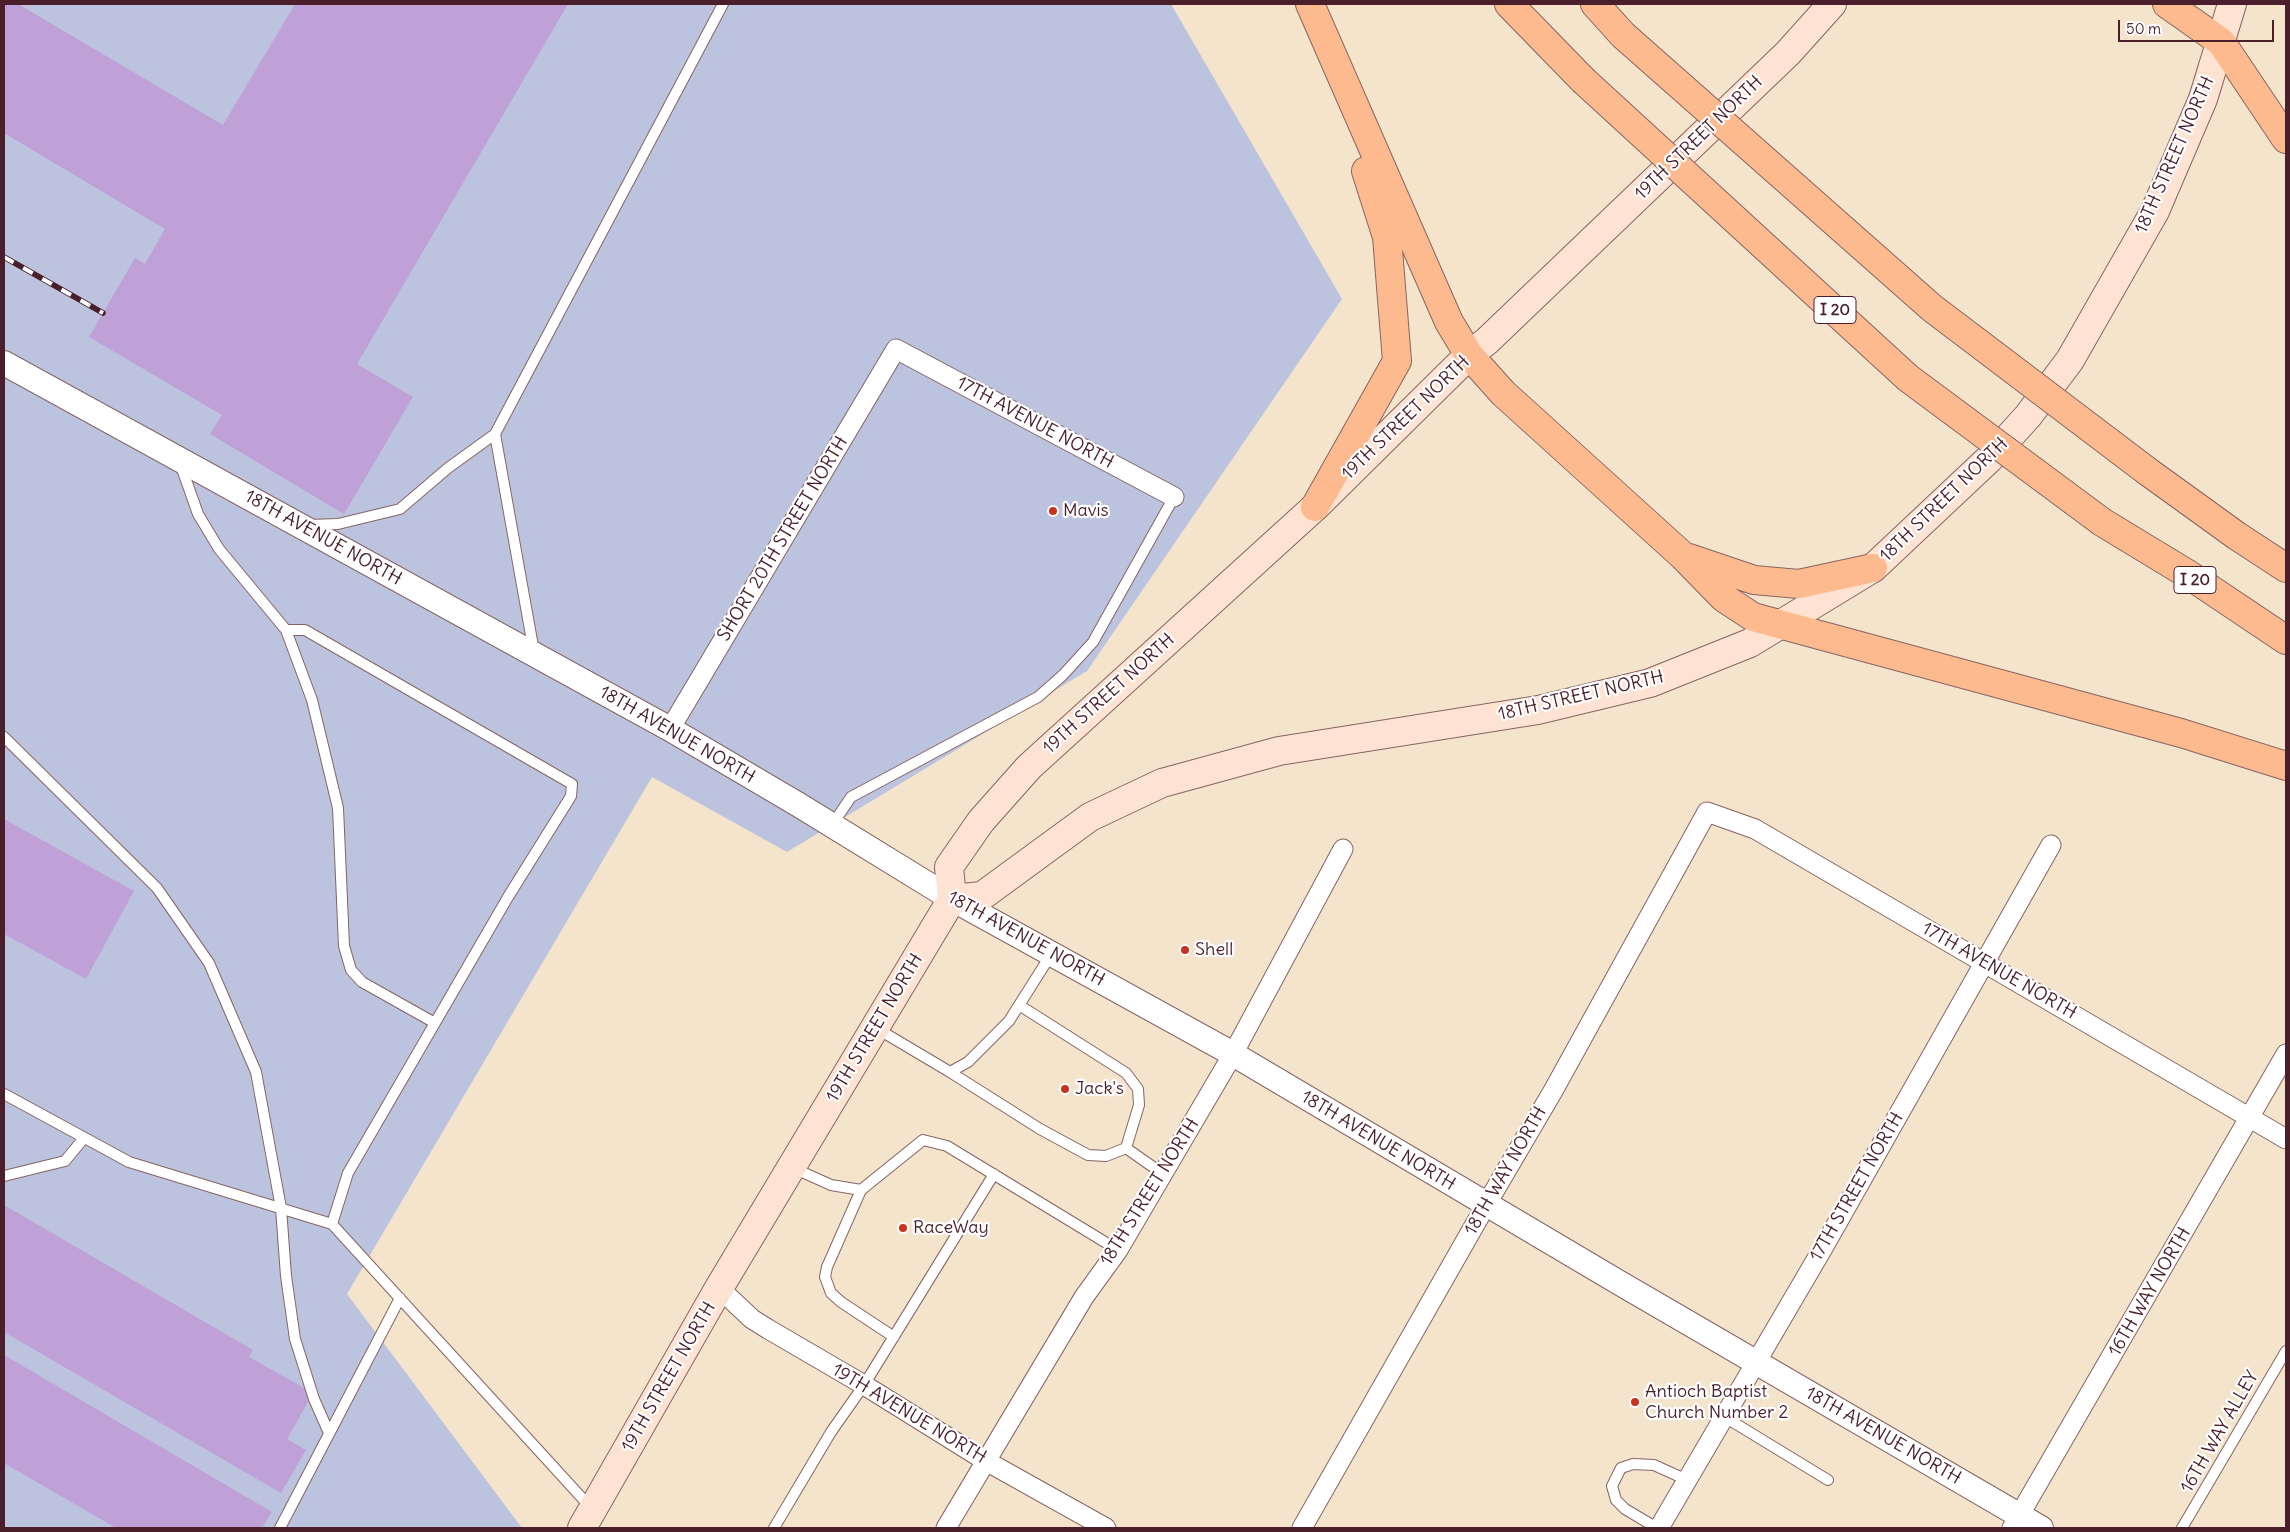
<!DOCTYPE html>
<style>
body{margin:0}
#map{position:relative;width:2290px;height:1532px;overflow:hidden;background:#f5e4cc;font-family:Delius,sans-serif}
canvas{display:block}
.frame{position:absolute;inset:0;border:5px solid #4a1f2b;pointer-events:none}
.scale{position:absolute;left:2118px;top:20px;width:156px;height:22px;box-sizing:border-box;border:2px solid #4a1f2b;border-top:0;padding-left:6px;font-size:15px;line-height:18px;white-space:nowrap;color:#4a1f2b;-webkit-text-stroke:4px #fff;paint-order:stroke}
</style>
<div id="map">
<canvas width="2290" height="1532"></canvas>
<div class="frame"></div>
<div class="scale">50 m</div>
</div>
<script>
const context = document.querySelector('canvas').getContext('2d');
context.lineJoin = 'round';
function fill(path, color) {
  context.fillStyle = color;
  context.fill(path, 'evenodd');
}
function toPath(rows) {
  const path = new Path2D();
  for (const r of rows) {
    path.moveTo(r[0], r[1]);
    for (let i = 2; i < r.length; i += 2) path.lineTo(r[i], r[i + 1]);
  }
  return path;
}
function stroke(path, color, width, dash) {
  context.strokeStyle = color;
  context.lineWidth = width;
  context.lineCap = dash ? 'butt' : 'round';
  context.setLineDash(dash || []);
  context.stroke(path);
}
function drawText(font, color, halo, rows, align = 'center') {
  context.font = font + ' Delius,sans-serif';
  context.lineWidth = 4.5;
  context.setLineDash([]);
  context.textBaseline = 'middle';
  context.strokeStyle = halo;
  context.fillStyle = color;
  for (const [text, x, y, turn = 0] of rows) {
    context.save();
    context.translate(x, y);
    context.rotate((+turn || 0) * Math.PI / 180);
    context.textAlign = isNaN(turn) ? turn : align;
    if (halo) context.strokeText(text, 0, 0);
    context.fillText(text, 0, 0);
    context.restore();
  }
}
fill(toPath([
 [4,4,1171,4,1342,299,1087,671,787,852,652,777,347,1294,522,1528,4,1528]
]), '#bcc3de');
fill(toPath([
 [4,4,18,4,223,125,295,4,568,4,357,364,413,397,344,514,210,434,222,415,89,337,135,258,145,264,165,229,4,133],
 [4,819,134,891,86,979,4,934],
 [4,1205,253,1350,249,1357,313,1393,287,1439,306,1450,281,1493,4,1332],
 [4,1355,272,1512,262,1528,116,1528,4,1463]
]), '#bfa0d7');
const service = toPath([
 [180,463,198,514,219,549,286,630,312,700,338,808,344,946,351,970,362,982,435,1023],
 [310,525,338,524,400,509,448,468,495,434],
 [286,630,305,630,572,784,571,796,508,897,348,1173,332,1224],
 [534,652,495,434,723,4],
 [4,737,157,888,209,963,256,1072,281,1208,286,1276,295,1339,314,1399,329,1433],
 [832,825,851,797,1038,697,1063,675,1093,642,1174,497],
 [876,1028,950,1072,968,1062,1009,1021,1052,953],
 [950,1072,1040,1129,1088,1155,1106,1156,1126,1148,1139,1105,1138,1089,1126,1073,1019,1005],
 [4,1094,129,1162,332,1224,592,1509],
 [1126,1148,1163,1174],
 [791,1167,831,1185,861,1190,923,1140,947,1146,1118,1250],
 [4,1176,65,1161,84,1138],
 [861,1190,827,1267,825,1277,831,1293,841,1302,894,1337],
 [1723,1416,1828,1480],
 [280,1528,400,1298],
 [774,1528,831,1432,864,1385,994,1174],
 [1657,1528,1625,1509,1616,1500,1612,1486,1621,1468,1633,1464,1654,1465,1687,1480],
 [2182,1528,2286,1351]
]);
const minor = toPath([
 [670,729,896,349,1174,497],
 [719,1288,752,1319,768,1329,864,1385,986,1461,1106,1528],
 [946,1528,1084,1297,1118,1250,1233,1054,1343,849],
 [1302,1528,1486,1205,1553,1091,1707,812,1755,829,2286,1139],
 [1659,1528,1823,1248,2051,845],
 [2012,1528,2286,1054]
]);
const tertiary = toPath([
 [4,363,670,729,799,805,952,899,1233,1054,1618,1282,2041,1528]
]);
const secondary = toPath([
 [952,899,982,896,1090,817,1162,783,1279,751,1538,710,1650,683,1750,643,1873,568,1989,459,2028,416,2070,360,2155,211,2203,99,2232,4],
 [582,1528,719,1288,952,899,949,867,981,821,1029,767,1315,507,1469,355,1487,341,1788,53,1832,4]
]);
const motorway = toPath([
 [1310,4,1449,322,1469,355,1503,393,1683,556,1724,598,1753,617,2181,733,2286,766],
 [1509,4,1583,80],
 [1595,4,1623,35],
 [2167,4,2221,42,2286,139],
 [2147,471,2237,536,2286,568],
 [1315,507,1397,361,1387,237,1366,171],
 [2102,522,2186,573,2286,640],
 [1689,558,1754,580,1799,584,1873,568]
]);
stroke(service, '#866463', 12);
stroke(minor, '#866463', 21);
stroke(tertiary, '#866463', 26);
stroke(secondary, '#866463', 30);
stroke(motorway, '#866463', 30);
stroke(service, '#fff', 10);
stroke(minor, '#fff', 19);
stroke(tertiary, '#fff', 24);
stroke(secondary, '#fee3d2', 28);
stroke(motorway, '#fcba8e', 28);
const rail = toPath([
 [4,257,103,313]
]);
stroke(rail, '#4a1f2b', 5.5);
stroke(rail, '#fff', 4, [11]);
const motorwayBridge = toPath([
 [1623,35,1932,308,2147,471],
 [1583,80,1908,378,2102,522]
]);
stroke(motorwayBridge, '#866463', 30, []);
stroke(motorwayBridge, '#fcba8e', 28);
for (const [x, y, r, color] of [
 [1053,511,5,"#c8321e"],
 [1185,950,5,"#c8321e"],
 [1065,1089,5,"#c8321e"],
 [903,1228,5,"#c8321e"],
 [1635,1402,5,"#c8321e"]
]) {
  const dot = new Path2D();
  dot.arc(x, y, r, 0, 2 * Math.PI);
  context.fillStyle = color;
  context.fill(dot);
  stroke(dot, '#fff', 2);
}
for (const [x, y, w] of [
 [1835,310,42],
 [2195,580,42]
]) {
  const box = new Path2D();
  box.roundRect(x - w / 2, y - 13.5, w, 27, 4);
  context.fillStyle = '#fff';
  context.fill(box);
  stroke(box, '#4a1f2b', 1);
}
drawText('bold 16px', '#4a1f2b', null, [
 ["I 20",1835,310],
 ["I 20",2195,580]
]);
drawText('18px', '#4a1f2b', '#fff', [
 ["19TH STREET NORTH",1699,138,-44],
 ["18TH STREET NORTH",2175,155,-66],
 ["19TH STREET NORTH",1406,418,-44],
 ["17TH AVENUE NORTH",1035,423,28],
 ["18TH STREET NORTH",1944,500,-44],
 ["18TH AVENUE NORTH",323,538,29],
 ["SHORT 20TH STREET NORTH",783,539,-59],
 ["19TH STREET NORTH",1109,694,-42],
 ["18TH STREET NORTH",1581,696,-13],
 ["18TH AVENUE NORTH",677,735,30],
 ["18TH AVENUE NORTH",1026,939,29],
 ["17TH AVENUE NORTH",1999,971,30],
 ["19TH STREET NORTH",875,1028,-59],
 ["18TH AVENUE NORTH",1378,1141,31],
 ["18TH WAY NORTH",1506,1171,-60],
 ["17TH STREET NORTH",1857,1187,-60],
 ["18TH STREET NORTH",1150,1192,-58],
 ["16TH WAY NORTH",2150,1292,-60],
 ["19TH STREET NORTH",669,1377,-60],
 ["19TH AVENUE NORTH",909,1414,31],
 ["16TH WAY ALLEY",2220,1432,-60],
 ["18TH AVENUE NORTH",1883,1436,30]
]);
drawText('18px', '#4a1f2b', '#fff', [
 ["Mavis",1063,511],
 ["Shell",1195,950],
 ["Jack's",1075,1089],
 ["RaceWay",913,1228],
 ["Antioch Baptist",1645,1392],
 ["Church Number 2",1645,1413]
], 'left');
</script>
